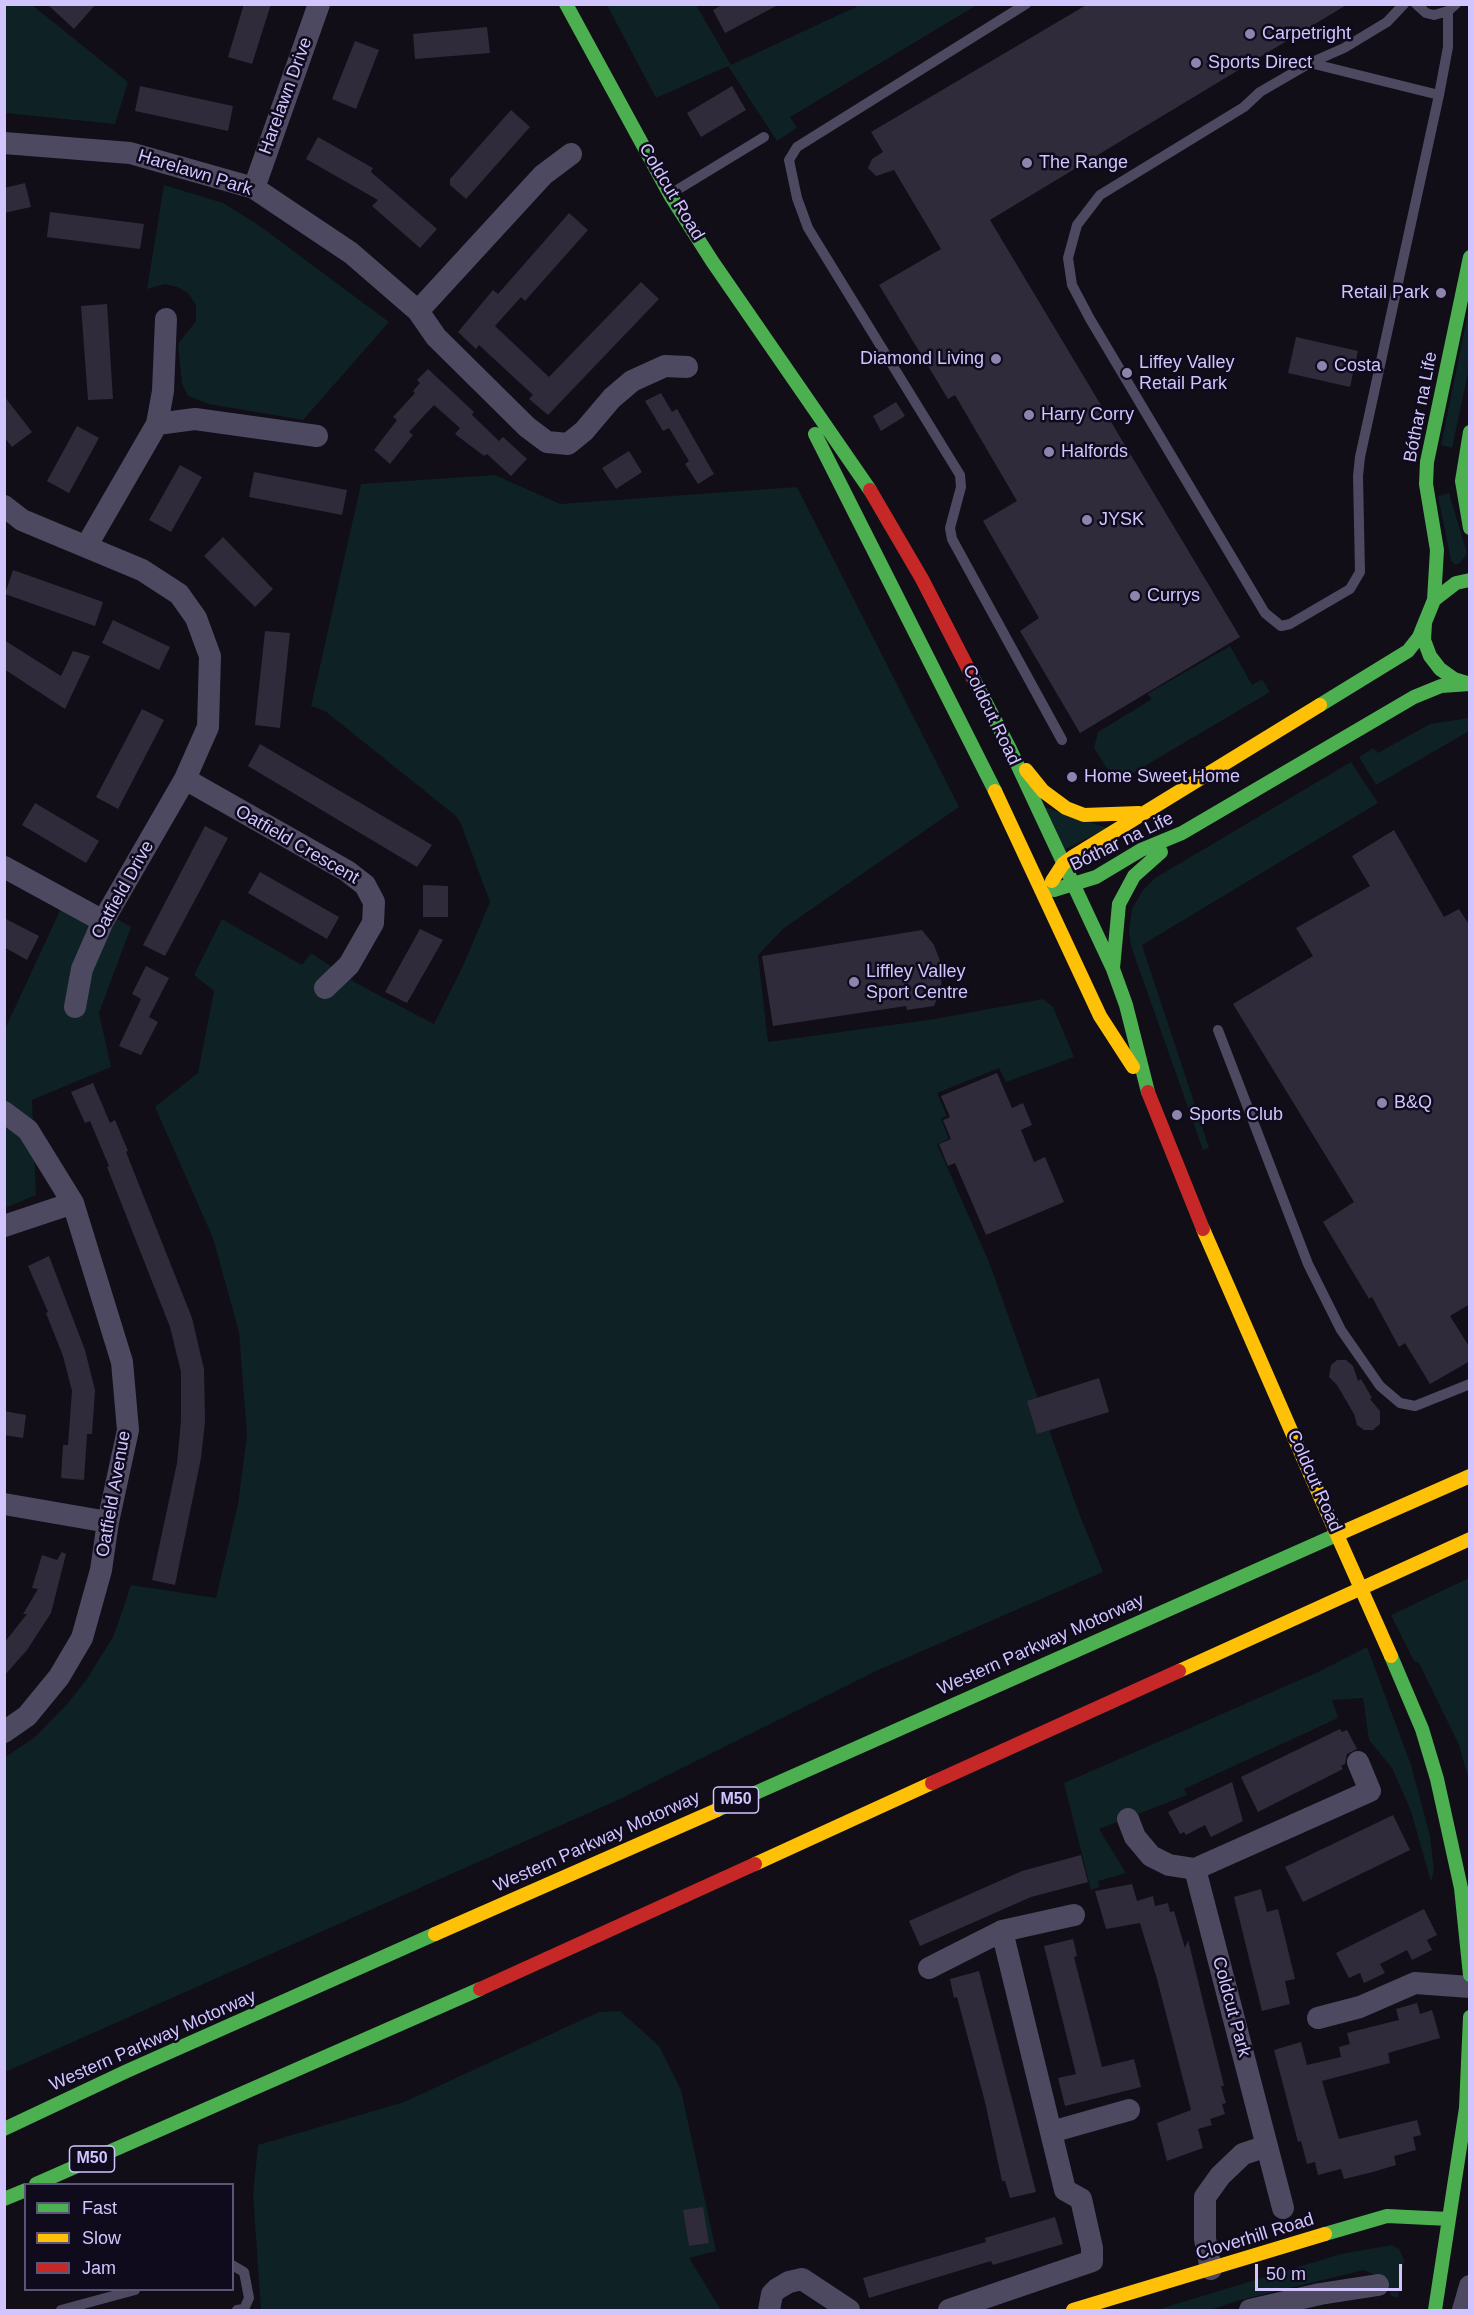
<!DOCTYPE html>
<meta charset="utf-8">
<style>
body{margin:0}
#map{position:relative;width:1474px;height:2315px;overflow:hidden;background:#110e18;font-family:Helvetica,sans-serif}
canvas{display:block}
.frame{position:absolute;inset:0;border:6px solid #d2c5ff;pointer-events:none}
.legend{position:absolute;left:24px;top:2183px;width:210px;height:108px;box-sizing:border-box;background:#0f0a1c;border:2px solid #5d5577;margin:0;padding:8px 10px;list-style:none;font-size:18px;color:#d2c5ff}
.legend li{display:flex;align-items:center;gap:12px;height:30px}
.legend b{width:30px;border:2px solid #5d5577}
.scale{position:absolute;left:1255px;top:2264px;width:147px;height:27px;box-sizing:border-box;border:3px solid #d2c5ff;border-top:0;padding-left:8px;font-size:18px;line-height:21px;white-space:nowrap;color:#d2c5ff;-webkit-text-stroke:4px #0f0a1c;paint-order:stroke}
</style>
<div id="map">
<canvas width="1474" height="2315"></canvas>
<div class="frame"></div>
<ul class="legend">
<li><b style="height:8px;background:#4caf50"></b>Fast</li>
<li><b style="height:8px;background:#ffc107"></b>Slow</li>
<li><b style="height:8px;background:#c62828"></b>Jam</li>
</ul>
<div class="scale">50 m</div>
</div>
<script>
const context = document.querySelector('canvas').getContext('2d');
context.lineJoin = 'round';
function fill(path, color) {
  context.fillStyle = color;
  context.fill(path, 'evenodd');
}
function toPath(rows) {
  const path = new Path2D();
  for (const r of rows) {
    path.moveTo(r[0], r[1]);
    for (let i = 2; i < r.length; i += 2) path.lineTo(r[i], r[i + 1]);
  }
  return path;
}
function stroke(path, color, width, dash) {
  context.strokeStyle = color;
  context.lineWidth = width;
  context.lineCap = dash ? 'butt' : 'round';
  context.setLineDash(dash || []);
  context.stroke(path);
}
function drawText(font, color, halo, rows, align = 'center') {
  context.font = font + ' Helvetica,sans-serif';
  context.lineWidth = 5;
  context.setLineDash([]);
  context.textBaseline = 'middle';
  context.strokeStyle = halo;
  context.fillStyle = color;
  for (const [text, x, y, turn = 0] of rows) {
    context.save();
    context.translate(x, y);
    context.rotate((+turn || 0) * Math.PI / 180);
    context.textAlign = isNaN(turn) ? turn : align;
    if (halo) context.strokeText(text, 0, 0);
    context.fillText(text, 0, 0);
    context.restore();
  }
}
fill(toPath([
 [5,4,32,5,128,82,115,124,5,113],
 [607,5,696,5,731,65,860,5,977,5,790,117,797,128,777,141,728,66,656,98],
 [164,185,223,203,257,224,389,322,303,420,209,404,188,396,182,384,178,344,196,321,196,305,188,293,177,287,165,284,147,289],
 [1469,308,1469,368,1452,448,1441,445],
 [495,475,560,504,797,487,959,807,784,928,758,955,768,1042,935,1019,1043,999,1053,1007,1074,1057,1006,1082,999,1068,937,1093,947,1116,941,1119,949,1139,937,1144,989,1262,1080,1516,1103,1572,874,1672,618,1800,5,2072,4,1758,35,1737,68,1703,87,1679,114,1635,131,1585,216,1598,238,1504,247,1435,239,1332,213,1238,155,1107,198,1073,214,991,194,975,222,919,302,965,311,953,356,983,434,1024,462,968,490,902,461,824,456,816,325,711,311,706,361,484],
 [1449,493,1467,553,1459,564,1454,564,1451,560,1438,496],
 [1230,646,1252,685,1262,679,1270,692,1116,783,1094,748,1098,732,1152,699,1147,694],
 [1469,718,1469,731,1376,785,1359,757,1373,748,1378,753,1430,724],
 [1351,762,1378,803,1142,945,1209,1148,1203,1150,1131,946,1129,930,1132,909,1143,890,1155,878],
 [1045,807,1107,828,1064,850],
 [69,891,131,927,99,1013,111,1067,32,1100,36,1195,5,1208,5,1029],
 [1469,1578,1469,1780,1459,1745,1419,1663,1414,1661,1391,1615],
 [1367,1647,1411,1765,1430,1836,1434,1870,1431,1882,1411,1811,1392,1768,1369,1740,1363,1698,1332,1700,1338,1718,1184,1789,1187,1795,1099,1829,1126,1873,1098,1881,1099,1887,1091,1890,1064,1783,1318,1672],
 [620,2011,659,2046,681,2090,716,2251,689,2258,721,2310,261,2310,253,2194,258,2145,404,2102,599,2012],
 [1392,2245,1399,2249,1404,2260,1398,2298,1392,2296,1381,2278,1364,2270,1240,2300,1210,2310,1156,2310,1341,2254]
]), '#0e2124');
fill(toPath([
 [47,4,96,4,74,29],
 [244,4,271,4,252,64,228,57],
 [724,4,780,4,725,33,713,10],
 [1088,4,1348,4,990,220,1240,637,1080,733,1020,631,1039,618,983,521,1017,501,955,395,948,399,879,285,941,249,894,170,876,176,868,168,872,159,883,152,871,132],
 [487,27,490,53,415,59,413,34],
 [355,41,379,50,356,109,332,99],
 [140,86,233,106,228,131,135,111],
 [732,86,746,110,701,137,687,113],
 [511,110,530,127,466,199,450,185,450,179],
 [318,137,373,168,371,172,437,229,420,248,372,206,378,200,306,159],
 [25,183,31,207,4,213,4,188],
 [50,212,144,224,140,249,47,237],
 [569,213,588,230,525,301,521,297,495,326,549,377,641,282,659,299,548,415,529,399,533,395,479,345,476,349,458,332,493,290,498,294],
 [107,304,113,399,88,400,81,306],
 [1296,337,1358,351,1350,387,1288,373],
 [428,369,474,412,472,415,499,441,503,437,527,459,511,476,487,454,484,456,455,434,460,428,434,405,409,432,413,435,390,464,374,450,397,420,393,417,415,393,413,391,420,383,417,380],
 [661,393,672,412,677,409,714,474,698,484,685,464,689,461,669,428,663,431,645,401],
 [4,396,32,432,12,447,4,437],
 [896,402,905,416,881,431,873,416],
 [77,426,99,438,69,493,47,481],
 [629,451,642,472,616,489,602,468],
 [180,465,202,477,171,532,149,520],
 [254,472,347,490,342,515,249,497],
 [223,537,273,589,255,607,204,556],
 [13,570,103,602,95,626,5,594],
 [113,620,170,647,159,670,102,643],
 [265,631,290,633,280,728,255,725],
 [4,640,61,676,73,651,90,656,65,709,4,669],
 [142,709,164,720,118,809,96,797],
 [260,744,432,845,417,867,248,766],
 [35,803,99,841,86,863,22,825],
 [205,826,228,838,165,956,143,945],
 [1394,830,1444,917,1459,909,1470,926,1470,1304,1450,1316,1470,1348,1470,1361,1430,1384,1405,1343,1399,1347,1372,1297,1369,1299,1323,1222,1354,1202,1233,1004,1313,956,1296,928,1370,886,1352,856],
 [260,872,339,917,327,939,248,893],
 [423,885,448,886,448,917,423,917],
 [4,918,39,936,27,960,4,947],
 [420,929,443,940,407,1003,385,992],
 [922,930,934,945,942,966,941,987,934,1006,907,1010,906,1006,773,1026,762,956],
 [146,966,169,978,149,1017,158,1022,141,1055,119,1046,141,999,132,994],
 [997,1073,1012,1108,1023,1103,1032,1125,1021,1130,1034,1162,1045,1157,1064,1202,986,1235,955,1163,948,1166,939,1144,951,1139,943,1120,950,1117,941,1096],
 [93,1083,110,1123,115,1120,128,1151,126,1152,192,1318,204,1369,205,1422,201,1458,175,1585,152,1580,177,1463,181,1421,181,1372,170,1327,107,1167,109,1166,90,1121,85,1123,71,1092],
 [49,1256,85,1350,95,1390,92,1434,87,1434,84,1480,61,1478,63,1445,68,1445,72,1391,63,1356,46,1313,48,1312,28,1266],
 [1337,1360,1346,1360,1353,1366,1358,1381,1361,1379,1372,1398,1370,1399,1380,1411,1380,1424,1373,1430,1364,1430,1357,1425,1354,1414,1337,1385,1329,1377,1331,1365],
 [1099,1378,1109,1412,1037,1434,1027,1401],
 [4,1411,26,1415,23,1438,4,1435],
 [62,1552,66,1554,51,1613,27,1650,4,1676,4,1643,27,1614,23,1614,38,1589,32,1588,42,1555,57,1560],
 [1340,1729,1342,1732,1347,1730,1357,1749,1347,1754,1345,1764,1341,1766,1343,1769,1258,1812,1241,1777],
 [1232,1782,1243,1821,1211,1837,1205,1825,1186,1835,1184,1832,1180,1834,1168,1812],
 [1393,1815,1410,1850,1303,1902,1285,1867],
 [1081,1855,1088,1882,1031,1897,920,1946,909,1921,1022,1871],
 [1132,1884,1137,1901,1153,1896,1155,1906,1168,1903,1170,1912,1174,1911,1185,1948,1188,1940,1224,2086,1221,2086,1226,2103,1222,2104,1225,2114,1210,2119,1212,2125,1198,2129,1203,2148,1167,2161,1157,2123,1191,2110,1157,1979,1140,1923,1106,1929,1095,1891],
 [1261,1889,1267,1912,1278,1909,1295,1979,1285,1981,1290,2004,1262,2011,1234,1897],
 [1424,1909,1437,1935,1427,1940,1432,1950,1412,1960,1407,1950,1380,1964,1385,1973,1364,1983,1360,1973,1349,1978,1336,1953],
 [1073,1939,1077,1956,1074,1957,1102,2067,1134,2059,1141,2087,1065,2106,1058,2078,1076,2074,1044,1946],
 [979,1971,1036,2192,1010,2198,1005,2181,1002,2181,985,2102,957,1997,954,1998,950,1979],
 [1417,2003,1420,2014,1432,2010,1440,2038,1388,2053,1390,2063,1322,2081,1339,2139,1417,2120,1421,2135,1413,2137,1416,2150,1394,2156,1396,2165,1373,2172,1344,2179,1341,2169,1318,2175,1315,2162,1307,2164,1301,2141,1298,2142,1274,2050,1301,2042,1307,2065,1341,2057,1339,2047,1350,2044,1347,2033,1399,2020,1396,2009],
 [703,2207,709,2243,689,2246,683,2210],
 [1055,2217,1063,2244,993,2265,991,2261,869,2298,863,2278,986,2242,985,2238]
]), '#2f2b3b');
stroke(toPath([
 [1026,4,797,147,789,160,797,198,808,228,960,475,961,487,950,528,952,539,1062,740],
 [1416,4,1426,13,1434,15,1448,11,1456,4],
 [1310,63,1439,95,1360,457,1358,476,1360,572,1350,589,1290,624,1281,626,1265,613,1090,319,1072,285,1068,258,1077,225,1100,195,1244,107,1260,92,1310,63],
 [1310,63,1344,48,1387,22,1404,4],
 [1439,95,1448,47,1448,11],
 [672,193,764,137],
 [1218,1030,1308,1264,1341,1330,1380,1386,1400,1403,1415,1406,1470,1384],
 [232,2265,244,2272,249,2298,244,2309,237,2310],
 [61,2310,135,2290]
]), '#4d4961', 10);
stroke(toPath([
 [4,143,130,153,254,188,351,253,418,311,436,337,527,427,547,442,568,444,584,431,612,398,632,381,665,366,687,367],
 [254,188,319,4],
 [418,311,543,175,571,154],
 [157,424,195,419,317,436],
 [4,506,22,520,142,570,179,594,196,618,210,656,208,727,185,779,103,921,82,969,75,1007],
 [87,545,157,424,163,391,166,319],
 [185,779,347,871,365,885,374,902,373,923,349,965,325,988],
 [4,867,103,921],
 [4,1112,28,1130,73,1203,122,1362,128,1430,108,1522,101,1570,82,1638,59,1677,27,1716,4,1732],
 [4,1226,73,1203],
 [4,1504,108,1522],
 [1128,1819,1135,1837,1151,1856,1169,1865,1195,1869,1283,2208],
 [1195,1869,1370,1791,1358,1762],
 [929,1968,1002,1931],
 [1318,2018,1360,2007,1415,1983,1470,1987],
 [1051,2132,1129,2110],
 [1211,2269,1205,2239,1205,2197,1220,2176,1243,2154,1267,2146],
 [769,2310,772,2294,777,2289,789,2282,802,2279,849,2310],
 [949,2310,1092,2261,1092,2248,1081,2199,1065,2190,1002,1931,1074,1915],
 [1250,2310,1320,2294,1378,2285],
 [1463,2310,1470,2286]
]), '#4d4961', 22);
stroke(toPath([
 [566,4,670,195,712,261,870,490],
 [1470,432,1462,481,1470,528],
 [815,434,995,791],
 [1434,600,1437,550,1426,484,1427,462,1470,257],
 [1425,623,1424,640,1430,656,1440,669,1454,679,1470,684],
 [973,678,1010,749,1113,969,1126,1005,1148,1092],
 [1320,705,1408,651,1419,637,1434,600,1456,583,1470,580],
 [1054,890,1096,877,1141,850,1182,833,1414,697,1441,686,1470,684],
 [1113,968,1119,904,1134,876,1161,852],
 [1391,1656,1422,1729,1437,1779,1461,1888,1470,1975],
 [717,1810,1343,1532],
 [4,2129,127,2071,435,1934],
 [36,2184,480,1989],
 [4,2199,26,2190],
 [1325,2234,1387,2216,1449,2219],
 [1435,2310,1466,2108,1470,2017]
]), '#4caf50', 14);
stroke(toPath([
 [1026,770,1043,791,1066,808,1084,815,1139,813],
 [995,791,1100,1016,1133,1067],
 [1052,881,1063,864,1074,856,1320,705],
 [1203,1229,1310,1474],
 [1343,1532,1470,1476],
 [1179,1671,1470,1539],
 [755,1864,932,1783],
 [435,1934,717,1810],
 [1073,2310,1325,2234]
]), '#ffc107', 14);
stroke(toPath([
 [870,490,922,579,973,678],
 [1148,1092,1203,1229],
 [932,1783,1179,1671],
 [480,1989,755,1864]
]), '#c62828', 14);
stroke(toPath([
 [1310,1474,1391,1656]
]), '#ffc107', 14);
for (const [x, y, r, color] of [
 [1250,34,6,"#8e85ae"],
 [1196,63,6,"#8e85ae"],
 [1027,163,6,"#8e85ae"],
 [1441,293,6,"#8e85ae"],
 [996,359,6,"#8e85ae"],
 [1322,366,6,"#8e85ae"],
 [1127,373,6,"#8e85ae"],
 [1029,415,6,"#8e85ae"],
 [1049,452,6,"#8e85ae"],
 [1087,520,6,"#8e85ae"],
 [1135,596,6,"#8e85ae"],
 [1072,777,6,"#8e85ae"],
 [854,982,6,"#8e85ae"],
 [1382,1103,6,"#8e85ae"],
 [1177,1115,6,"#8e85ae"]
]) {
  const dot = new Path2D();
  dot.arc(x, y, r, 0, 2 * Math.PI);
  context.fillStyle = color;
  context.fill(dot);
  stroke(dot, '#0f0a1c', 2);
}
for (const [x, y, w] of [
 [736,1800,45],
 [92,2159,45]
]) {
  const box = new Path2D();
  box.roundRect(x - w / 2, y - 13, w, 26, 4.5);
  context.fillStyle = '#0f0a1c';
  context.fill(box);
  stroke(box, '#d2c5ff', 1.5);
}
drawText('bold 16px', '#d2c5ff', null, [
 ["M50",736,1800],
 ["M50",92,2159]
]);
drawText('18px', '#d2c5ff', '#0f0a1c', [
 ["Carpetright",1262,34],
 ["Sports Direct",1208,63],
 ["The Range",1039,163],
 ["Retail Park",1429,293,"right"],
 ["Diamond Living",984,359,"right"],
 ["Liffey Valley",1139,363],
 ["Retail Park",1139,384],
 ["Costa",1334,366],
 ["Harry Corry",1041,415],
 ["Halfords",1061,452],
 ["JYSK",1099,520],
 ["Currys",1147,596],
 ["Home Sweet Home",1084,777],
 ["Liffley Valley",866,972],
 ["Sport Centre",866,993],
 ["B&Q",1394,1103],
 ["Sports Club",1189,1115]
], 'left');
drawText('18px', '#d2c5ff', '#0f0a1c', [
 ["Harelawn Drive",286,96,-70],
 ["Harelawn Park",195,173,17],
 ["Coldcut Road",671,192,59],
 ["Bóthar na Life",1421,407,-79],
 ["Coldcut Road",991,715,64],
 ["Bóthar na Life",1122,842,-26],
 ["Oatfield Crescent",297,845,30],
 ["Oatfield Drive",123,890,-61],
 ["Coldcut Road",1314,1481,66],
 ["Oatfield Avenue",114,1494,-80],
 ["Western Parkway Motorway",1041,1645,-24],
 ["Western Parkway Motorway",597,1842,-24],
 ["Coldcut Park",1231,2007,75],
 ["Western Parkway Motorway",153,2041,-24],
 ["Cloverhill Road",1255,2237,-17]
]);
</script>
